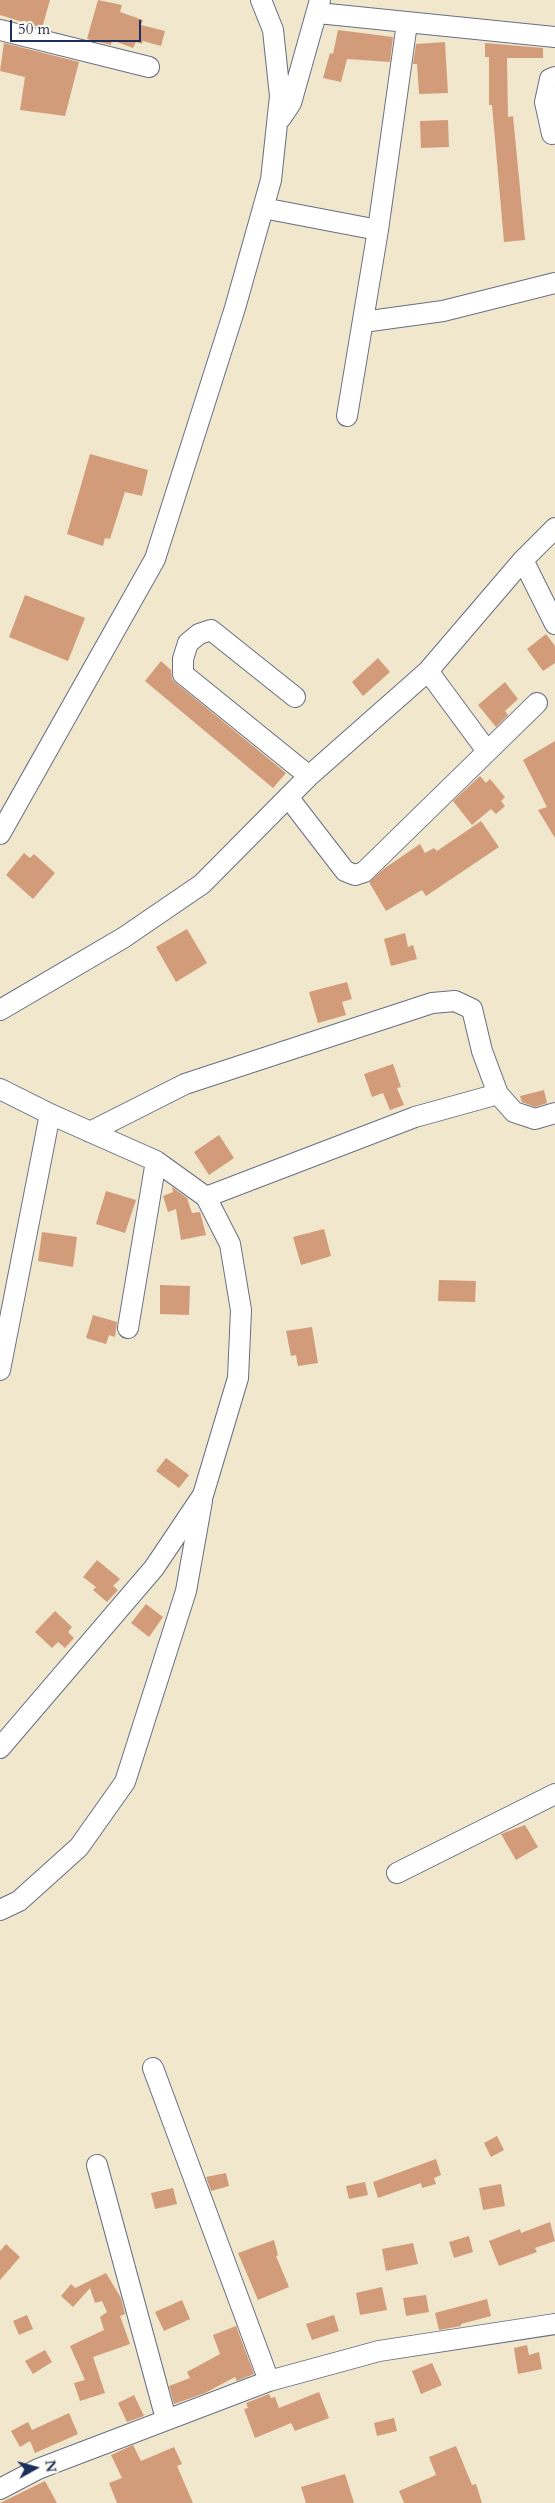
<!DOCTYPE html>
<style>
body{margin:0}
#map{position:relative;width:555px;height:2503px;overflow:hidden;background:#f0e7cc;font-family:Cardo,serif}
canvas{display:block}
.north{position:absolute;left:10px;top:2443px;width:50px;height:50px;-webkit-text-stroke:4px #fbf7ec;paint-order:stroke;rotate:83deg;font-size:14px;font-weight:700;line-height:20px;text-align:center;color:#1b2f5e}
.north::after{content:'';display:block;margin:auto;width:18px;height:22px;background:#1b2f5e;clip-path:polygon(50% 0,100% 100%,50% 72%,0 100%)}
.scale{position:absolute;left:10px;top:20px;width:131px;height:22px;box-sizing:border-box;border:2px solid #1b2f5e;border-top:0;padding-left:6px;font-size:15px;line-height:18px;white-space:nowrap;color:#1b2f5e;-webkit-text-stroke:4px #fbf7ec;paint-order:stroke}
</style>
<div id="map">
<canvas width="555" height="2503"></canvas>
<div class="north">N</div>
<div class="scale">50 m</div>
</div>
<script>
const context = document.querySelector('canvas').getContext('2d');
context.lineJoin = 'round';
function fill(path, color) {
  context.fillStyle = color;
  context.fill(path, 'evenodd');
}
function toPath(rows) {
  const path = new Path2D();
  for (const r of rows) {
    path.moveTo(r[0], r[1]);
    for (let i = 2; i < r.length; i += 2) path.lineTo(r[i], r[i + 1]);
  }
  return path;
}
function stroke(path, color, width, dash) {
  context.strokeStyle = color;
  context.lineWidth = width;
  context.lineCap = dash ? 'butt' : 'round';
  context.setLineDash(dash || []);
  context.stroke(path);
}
fill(toPath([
 [0,0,50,0,42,28,0,15],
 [98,0,122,5,120,12,143,20,141,25,165,31,161,46,143,41,142,44,136,42,133,48,112,40,111,45,87,39],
 [338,30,393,37,390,62,347,59,341,82,323,78,330,53,333,54],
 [445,42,448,93,419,94,417,64,413,64,416,44],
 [4,43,79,62,65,116,20,110,25,77,0,71],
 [485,43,543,48,543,58,507,58,508,117,513,116,525,240,504,242,492,105,489,105,489,57,485,57],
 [448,120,449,147,421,148,420,121],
 [90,454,148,470,142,496,125,492,110,539,105,538,103,546,67,534],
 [25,595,85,618,68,661,9,637],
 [546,634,555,646,555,663,543,671,527,649],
 [378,658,390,672,363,696,352,682],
 [161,661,171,670,172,679,176,683,286,773,273,788,145,681],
 [505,682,518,699,505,711,508,715,496,727,478,705],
 [555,741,555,838,538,810,547,807,523,760],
 [480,776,486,783,490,779,505,797,501,801,505,806,496,814,491,809,472,825,453,801],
 [481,821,499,847,426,896,422,890,386,911,369,882,385,868,420,844,425,853,434,848,437,851],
 [24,853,30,858,34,854,55,873,33,899,6,875],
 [187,929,207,963,176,982,156,947],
 [405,933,408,947,413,945,417,959,391,966,384,939],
 [347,982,352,999,342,1002,346,1015,318,1023,309,992],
 [393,1064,401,1087,397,1088,404,1105,390,1110,383,1093,372,1097,364,1074],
 [544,1090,547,1103,535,1107,522,1102,520,1096],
 [219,1135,234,1158,209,1175,194,1152],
 [172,1187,187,1198,192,1213,200,1212,206,1235,181,1240,176,1209,168,1212,163,1196,173,1192],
 [106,1191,136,1200,125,1233,96,1224],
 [324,1229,331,1256,301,1265,293,1237],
 [42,1232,77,1237,73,1267,38,1261],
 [439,1280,476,1281,475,1302,438,1301],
 [160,1285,190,1286,189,1315,160,1314],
 [93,1315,117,1322,115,1337,109,1335,106,1344,86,1338],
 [312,1327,318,1363,298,1366,296,1355,291,1356,286,1331],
 [166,1458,189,1475,179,1488,156,1471],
 [97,1560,120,1579,113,1586,118,1590,107,1602,93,1590,96,1587,83,1577],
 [146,1604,163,1617,149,1637,131,1623],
 [55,1611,72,1627,68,1632,74,1638,65,1648,58,1642,52,1648,35,1632],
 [525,1825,538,1847,516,1860,501,1834],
 [497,2136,504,2150,491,2157,484,2143],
 [436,2159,441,2175,434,2178,436,2184,422,2188,421,2183,378,2198,373,2182],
 [226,2173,229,2186,211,2191,206,2177],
 [365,2182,368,2195,349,2199,346,2186],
 [501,2184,505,2206,483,2210,479,2188],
 [173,2188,177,2204,155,2209,151,2193],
 [550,2222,555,2241,535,2248,537,2252,499,2266,489,2241,520,2229,521,2233],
 [469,2236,473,2252,454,2258,449,2242],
 [274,2240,278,2255,276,2256,289,2287,258,2300,238,2253],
 [413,2243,418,2264,386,2271,382,2249],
 [6,2244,20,2257,0,2280,0,2251],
 [106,2273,121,2298,125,2314,120,2316,130,2344,93,2357,105,2393,80,2401,74,2383,85,2380,70,2346,104,2330,100,2317,107,2312,102,2301,95,2303,90,2288,73,2307,61,2296,71,2284,75,2288],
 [382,2287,387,2310,360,2315,356,2293],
 [426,2295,429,2312,406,2316,403,2298],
 [487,2299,491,2316,461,2324,461,2326,439,2330,435,2313],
 [182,2300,190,2319,164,2331,155,2312],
 [27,2315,33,2329,19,2335,13,2321],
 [334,2315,339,2331,312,2340,306,2324],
 [236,2326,254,2374,237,2381,235,2377,205,2393,174,2404,169,2386,190,2378,187,2372,220,2354,213,2335],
 [527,2345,529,2355,539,2352,542,2369,518,2374,514,2348],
 [45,2350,52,2362,33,2374,25,2361],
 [432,2363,442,2385,421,2394,412,2371],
 [319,2392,329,2418,295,2431,291,2423,255,2438,244,2409,248,2408,246,2403,269,2394,271,2398,275,2397,279,2408],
 [134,2395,144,2416,127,2422,118,2403],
 [69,2413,78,2434,35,2453,30,2441,20,2447,11,2431,28,2422,32,2430],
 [394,2418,397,2431,377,2436,374,2423],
 [133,2445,141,2461,174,2447,182,2464,177,2466,193,2503,117,2503,109,2483,122,2478,111,2455],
 [456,2446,472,2485,476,2484,482,2503,404,2503,399,2491,436,2475,429,2457],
 [345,2474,354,2503,306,2503,301,2487],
 [45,2481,57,2503,0,2503]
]), '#d29c7a');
const minor = toPath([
 [318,13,555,37],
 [0,30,149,67],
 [281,118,291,103,320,0],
 [552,134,545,102,550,79,555,77],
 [263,208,378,230],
 [363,322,443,311,555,283],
 [347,416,378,230,407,23],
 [523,560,555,624],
 [428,671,487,751],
 [295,697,211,630,199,634,188,643,183,659,183,674,309,776],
 [288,797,345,871,355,875,364,872,537,703],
 [0,834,155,559,235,308,271,180,280,96,273,30,261,0],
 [0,1010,123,938,202,884,309,776,428,671,523,560,555,528],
 [0,1089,50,1114,156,1161,206,1197,230,1244,241,1310,238,1378,203,1495,154,1568,0,1748],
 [90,1132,185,1084,432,1003,455,1001,472,1009,482,1051,498,1094,514,1112,535,1119,555,1113],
 [206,1197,415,1117,498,1094],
 [128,1328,156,1161],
 [0,1370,50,1114],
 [397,1873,555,1794],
 [0,1910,19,1901,79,1847,125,1782,186,1591,202,1501],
 [153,2068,269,2381],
 [97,2165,166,2419],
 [0,2489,38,2469,269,2381,379,2351,555,2324]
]);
stroke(minor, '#666f84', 22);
stroke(minor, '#fff', 20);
</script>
